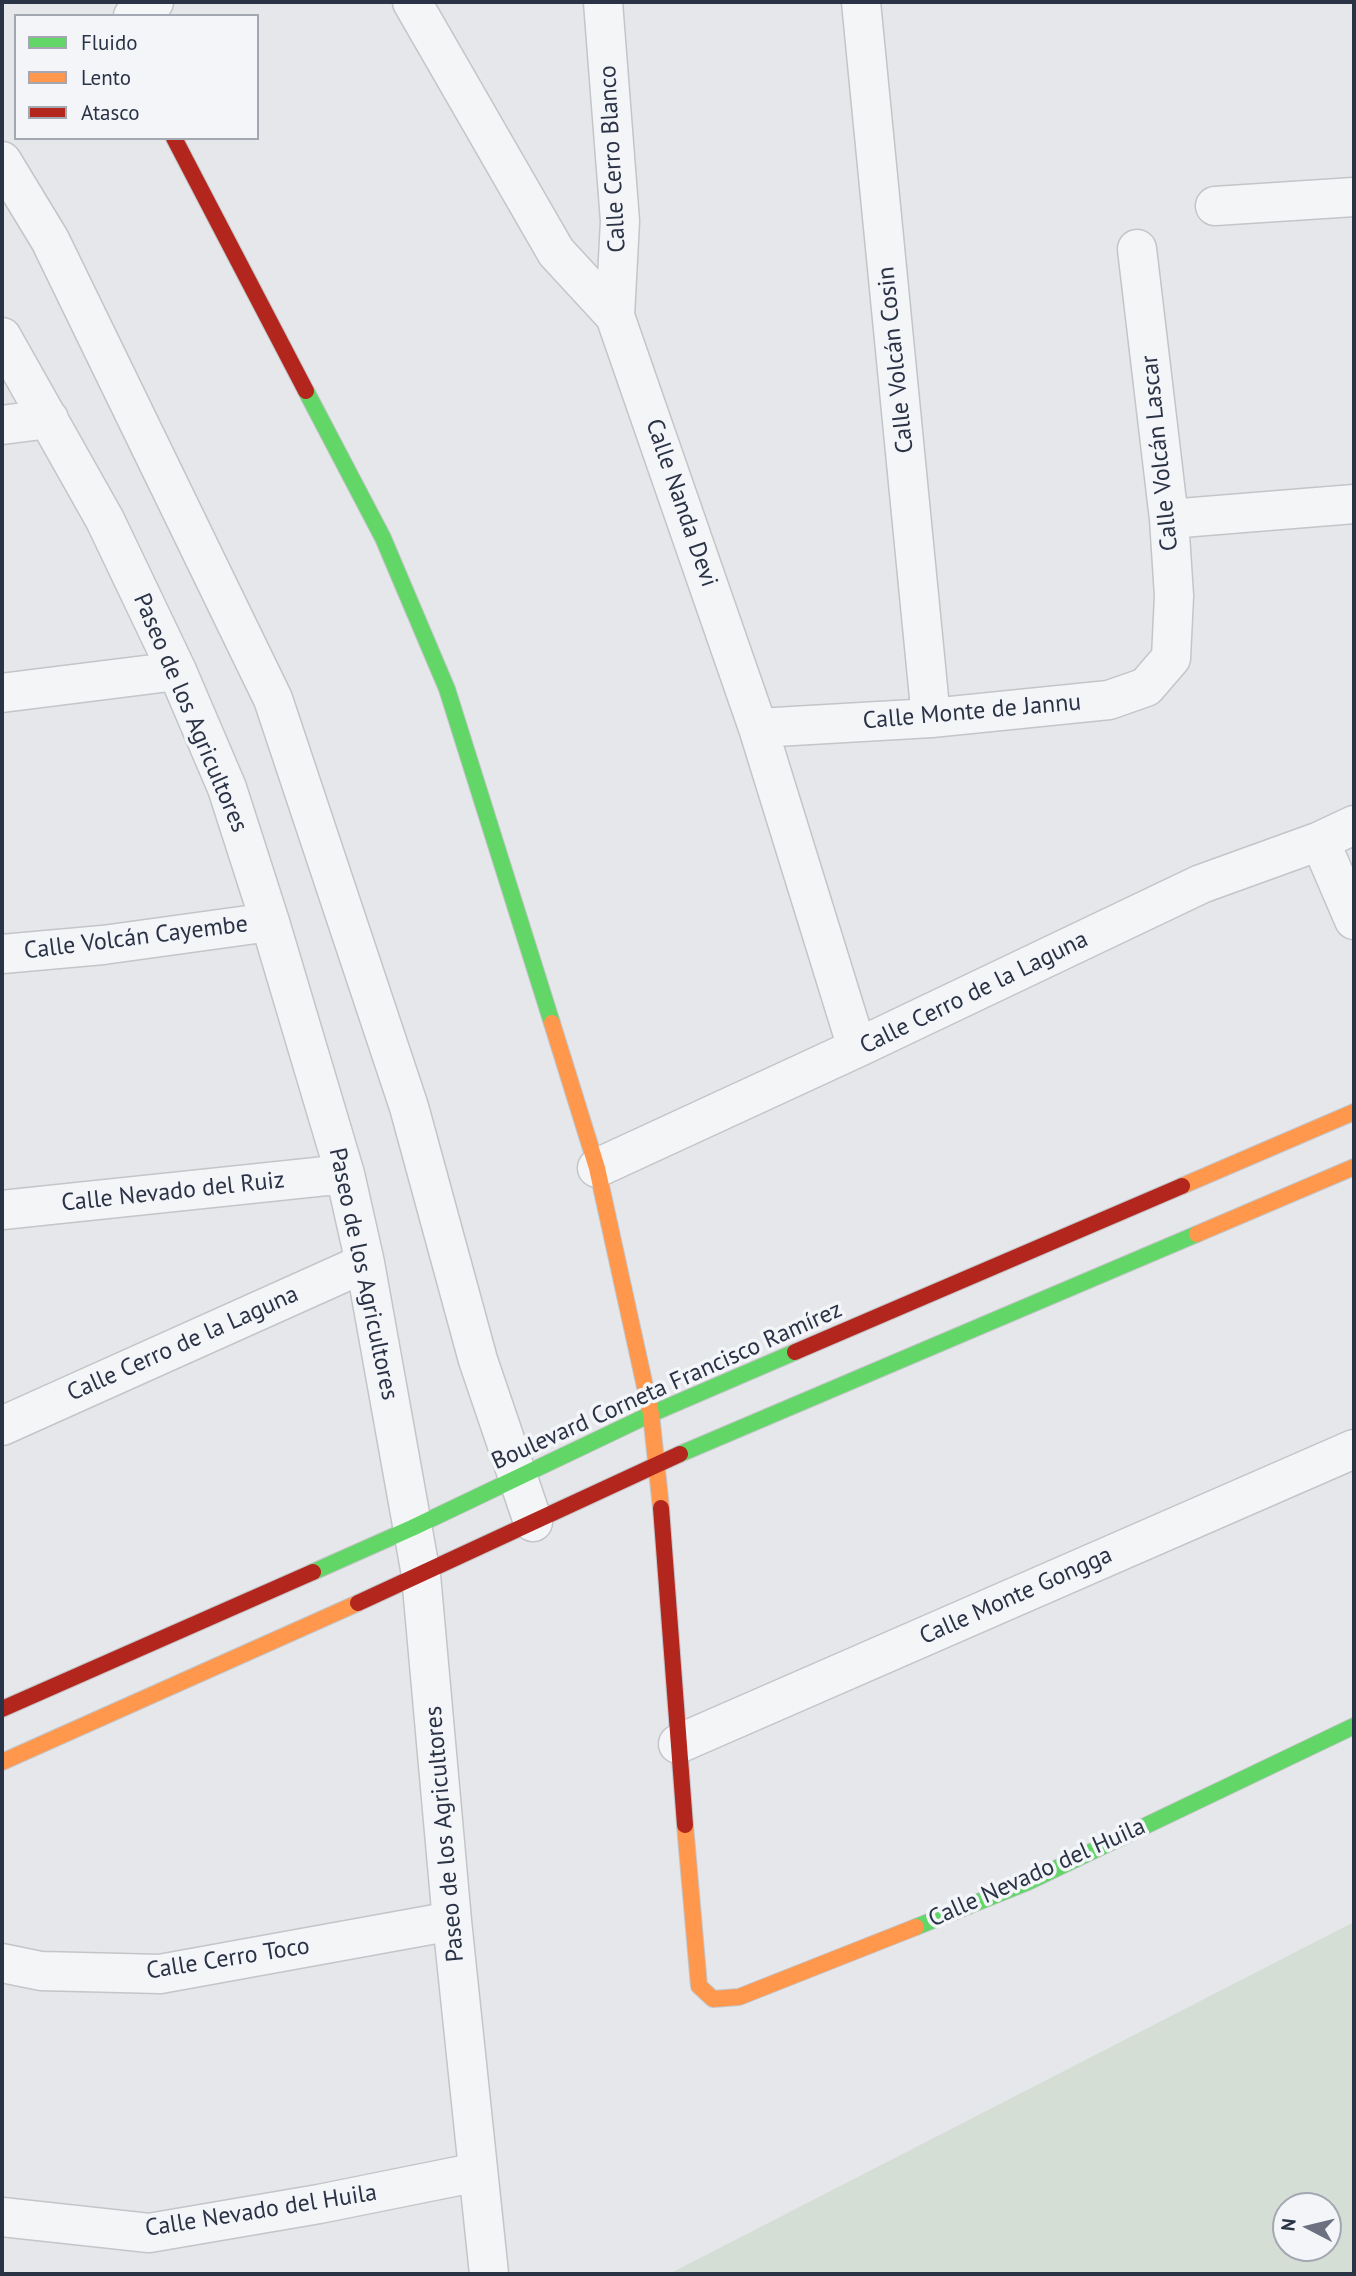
<!DOCTYPE html>
<meta charset="utf-8">
<style>
body{margin:0}
#map{position:relative;width:1356px;height:2276px;overflow:hidden;background:#e5e7ea;font-family:"PT Sans",sans-serif}
canvas{display:block}
.frame{position:absolute;inset:0;border:4px solid #2a3245;pointer-events:none}
.legend{position:absolute;left:14px;top:14px;width:245px;height:126px;box-sizing:border-box;background:#f3f5f9;border:2px solid #a3a7b1;margin:0;padding:9px 12px;list-style:none;font-size:21px;color:#2a3245}
.legend li{display:flex;align-items:center;gap:14px;height:35px}
.legend b{width:35px;border:2px solid #a3a7b1}
.north{position:absolute;left:1272px;top:2192px;width:70px;height:70px;box-sizing:border-box;background:#f3f5f9;border:2px solid #a3a7b1;border-radius:50%;rotate:277deg;font-size:19px;font-weight:700;line-height:28px;text-align:center;color:#2a3245}
.north::after{content:'';display:block;margin:auto;width:24px;height:32px;background:#6b717f;clip-path:polygon(50% 0,100% 100%,50% 72%,0 100%)}
</style>
<div id="map">
<canvas width="1356" height="2276"></canvas>
<div class="frame"></div>
<ul class="legend">
<li><b style="height:9px;background:#63d668"></b>Fluido</li>
<li><b style="height:9px;background:#ff974d"></b>Lento</li>
<li><b style="height:9px;background:#b3261e"></b>Atasco</li>
</ul>
<div class="north">N</div>
</div>
<script>
const context = document.querySelector('canvas').getContext('2d');
context.lineJoin = 'round';
function fill(path, color) {
  context.fillStyle = color;
  context.fill(path, 'evenodd');
}
function toPath(rows) {
  const path = new Path2D();
  for (const r of rows) {
    path.moveTo(r[0], r[1]);
    for (let i = 2; i < r.length; i += 2) path.lineTo(r[i], r[i + 1]);
  }
  return path;
}
function stroke(path, color, width, dash) {
  context.strokeStyle = color;
  context.lineWidth = width;
  context.lineCap = dash ? 'butt' : 'round';
  context.setLineDash(dash || []);
  context.stroke(path);
}
function drawText(font, color, halo, rows, align = 'center') {
  context.font = font + ' "PT Sans",sans-serif';
  context.lineWidth = 7;
  context.setLineDash([]);
  context.textBaseline = 'middle';
  context.strokeStyle = halo;
  context.fillStyle = color;
  for (const [text, x, y, turn = 0] of rows) {
    context.save();
    context.translate(x, y);
    context.rotate((+turn || 0) * Math.PI / 180);
    context.textAlign = isNaN(turn) ? turn : align;
    if (halo) context.strokeText(text, 0, 0);
    context.fillText(text, 0, 0);
    context.restore();
  }
}
fill(toPath([
 [1354,1922,1354,2274,669,2274],
 [1286,2206,1328,2206,1328,2248,1286,2248]
]), '#d4ded5');
const street = toPath([
 [412,2,556,252,615,316,758,728,857,1048],
 [603,2,620,221,615,316],
 [861,2,931,718],
 [133,16,144,4,154,2],
 [2,161,50,240,273,699,409,1107,478,1360,533,1522],
 [1215,206,1354,197],
 [2,337,105,520,177,671,227,788,270,922,345,1174,365,1263,421,1575,452,1921,489,2274],
 [2,425,49,419],
 [1169,519,1354,504],
 [2,693,177,671],
 [758,728,931,718,1109,700,1146,687,1171,658,1174,596,1169,519,1137,249],
 [1320,841,1354,920],
 [2,954,103,945,270,922],
 [597,1168,857,1048,1201,884,1320,841,1354,825],
 [2,1210,345,1174],
 [2,1426,365,1263],
 [678,1744,1354,1449],
 [2,1963,41,1971,160,1974,452,1921],
 [2,2217,149,2233,319,2204,478,2172]
]);
const fast = toPath([
 [306,391,383,538,447,689,552,1023],
 [680,1454,1197,1234],
 [313,1572,412,1528,651,1414,795,1352],
 [916,1927,1028,1882,1354,1726]
]);
const slow = toPath([
 [552,1023,597,1168,651,1414,661,1508],
 [1182,1186,1354,1112],
 [1197,1234,1354,1167],
 [2,1762,358,1603],
 [685,1825,699,1986,713,1999,739,1997,916,1927]
]);
const jam = toPath([
 [174,138,306,391],
 [795,1352,1182,1186],
 [661,1508,685,1825],
 [358,1603,680,1454],
 [2,1709,313,1572]
]);
stroke(street, '#c3c5c8', 41);
stroke(fast, '#c3c5c8', 18);
stroke(slow, '#c3c5c8', 18);
stroke(jam, '#c3c5c8', 18);
stroke(street, '#f4f5f7', 38);
stroke(fast, '#63d668', 16);
stroke(slow, '#ff974d', 16);
stroke(jam, '#b3261e', 16);
drawText('24px', '#2a3245', '#f3f5f9', [
 ["Calle Cerro Blanco",613,159,-93],
 ["Calle Volcán Cosin",896,360,-96],
 ["Calle Volcán Lascar",1160,453,-96],
 ["Calle Nanda Devi",681,503,71],
 ["Calle Monte de Jannu",972,712,-5],
 ["Paseo de los Agricultores",190,713,67],
 ["Calle Volcán Cayembe",136,938,-7],
 ["Calle Cerro de la Laguna",974,993,-26],
 ["Calle Nevado del Ruiz",173,1192,-6],
 ["Paseo de los Agricultores",363,1274,78],
 ["Calle Cerro de la Laguna",183,1344,-24],
 ["Boulevard Corneta Francisco Ramírez",667,1386,-24],
 ["Calle Monte Gongga",1016,1596,-24],
 ["Paseo de los Agricultores",445,1834,-95],
 ["Calle Nevado del Huila",1037,1873,-24],
 ["Calle Cerro Toco",228,1959,-9],
 ["Calle Nevado del Huila",261,2211,-9]
]);
</script>
